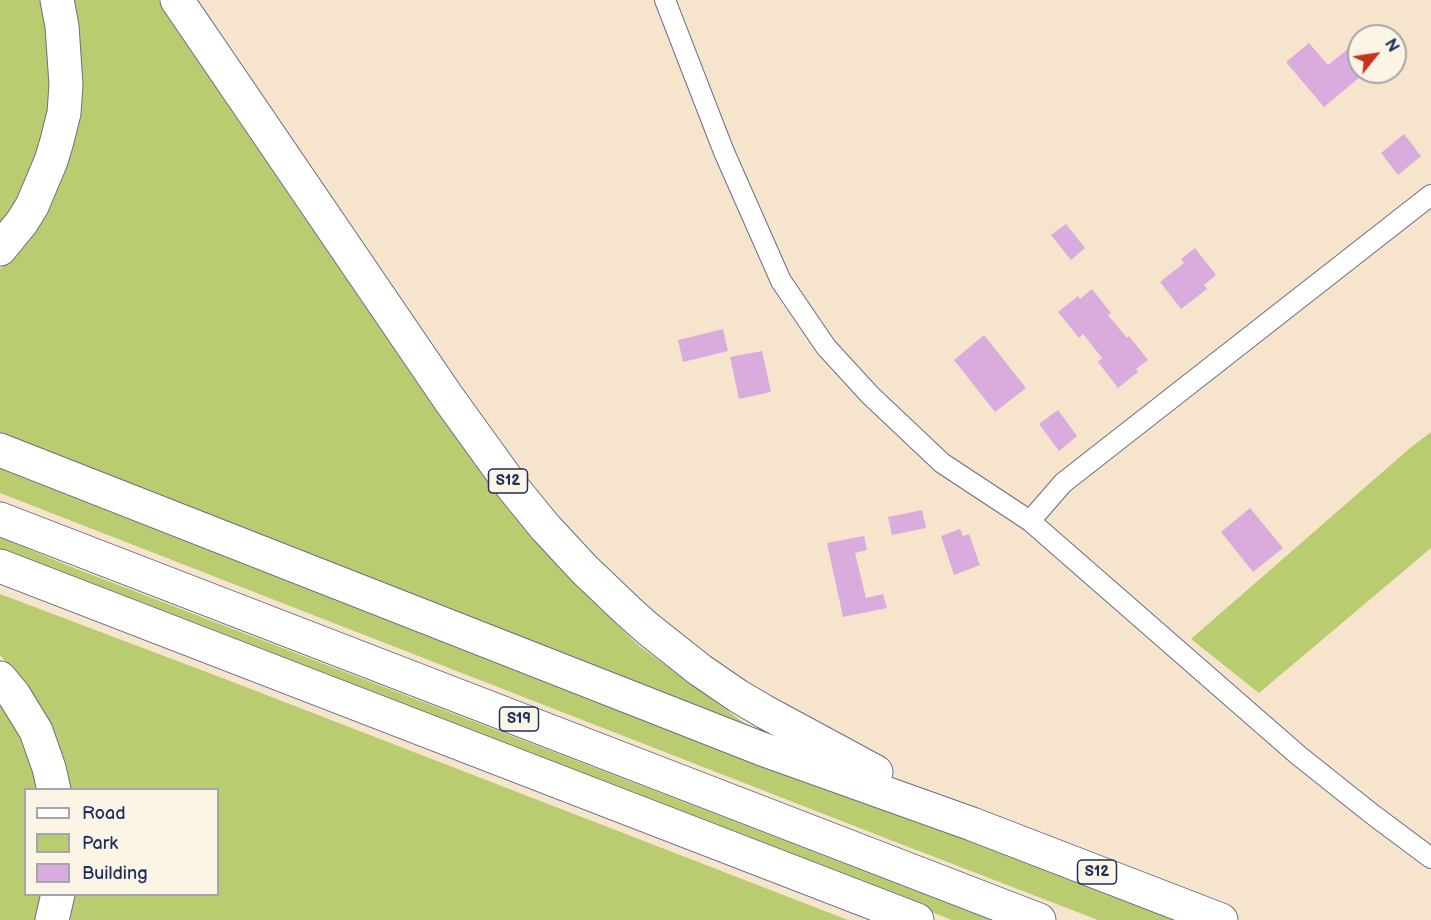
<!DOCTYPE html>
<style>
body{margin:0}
#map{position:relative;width:1431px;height:920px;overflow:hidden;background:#f6e5cc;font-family:"Balsamiq Sans",sans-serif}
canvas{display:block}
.legend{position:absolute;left:24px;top:788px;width:195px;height:108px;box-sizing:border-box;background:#fcf5e5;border:2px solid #a2a6af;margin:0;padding:8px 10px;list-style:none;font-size:18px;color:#1b2f5e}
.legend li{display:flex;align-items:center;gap:12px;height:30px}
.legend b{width:30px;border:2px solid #a2a6af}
.north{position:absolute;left:1347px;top:24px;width:60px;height:60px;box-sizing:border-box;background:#fcf5e5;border:2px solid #a2a6af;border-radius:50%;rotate:60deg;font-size:16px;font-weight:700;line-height:24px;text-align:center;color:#1b2f5e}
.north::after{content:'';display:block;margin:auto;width:21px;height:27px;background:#c8321e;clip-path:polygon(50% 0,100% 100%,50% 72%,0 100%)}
</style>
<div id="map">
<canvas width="1431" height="920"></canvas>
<ul class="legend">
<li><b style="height:8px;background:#fff"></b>Road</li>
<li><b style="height:16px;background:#b9cc6f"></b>Park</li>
<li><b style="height:16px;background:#d9acdd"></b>Building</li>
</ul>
<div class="north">N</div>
</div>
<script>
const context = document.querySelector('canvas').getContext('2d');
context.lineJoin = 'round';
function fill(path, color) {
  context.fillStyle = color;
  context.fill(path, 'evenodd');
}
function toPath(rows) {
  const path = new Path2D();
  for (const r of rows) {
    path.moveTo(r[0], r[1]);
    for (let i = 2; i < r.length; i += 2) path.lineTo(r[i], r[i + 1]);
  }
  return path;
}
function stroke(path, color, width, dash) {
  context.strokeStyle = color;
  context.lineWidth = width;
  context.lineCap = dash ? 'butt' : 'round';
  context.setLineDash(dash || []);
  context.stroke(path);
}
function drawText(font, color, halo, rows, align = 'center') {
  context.font = font + ' "Balsamiq Sans",sans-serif';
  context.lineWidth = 6;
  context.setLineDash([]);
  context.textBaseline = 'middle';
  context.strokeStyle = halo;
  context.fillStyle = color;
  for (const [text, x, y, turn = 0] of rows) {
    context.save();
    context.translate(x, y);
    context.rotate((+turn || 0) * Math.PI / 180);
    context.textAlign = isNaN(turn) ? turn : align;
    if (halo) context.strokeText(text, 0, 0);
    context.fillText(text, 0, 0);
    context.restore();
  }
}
fill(toPath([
 [0,0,41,0,49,27,55,81,49,112,28,183,0,226],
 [69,0,159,0,364,304,508,509,576,585,638,645,751,728,0,436,0,269,18,249,45,204],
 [1431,432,1431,548,1259,693,1191,639,1409,449],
 [0,463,1178,920,1098,920,893,841,0,493],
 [0,537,69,566,991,920,952,920,0,550],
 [0,594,225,679,848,920,63,920,69,895,218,894,218,790,67,789,22,683,0,655],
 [0,700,20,736,35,772,38,789,26,790,26,894,41,895,35,920,0,920]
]), '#b9cc6f');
fill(toPath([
 [1309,43,1328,65,1348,49,1359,62,1359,72,1366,72,1324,107,1286,62],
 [1404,134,1421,156,1398,175,1381,153],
 [1066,224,1085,248,1071,260,1051,235],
 [1195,248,1216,275,1204,285,1207,289,1181,309,1160,282,1184,263,1181,259],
 [1092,289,1111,313,1108,315,1127,338,1129,336,1148,360,1136,369,1138,372,1118,388,1098,362,1102,358,1083,334,1079,338,1058,312,1078,296,1080,299],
 [723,329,728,351,683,362,678,340],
 [984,335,1026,388,995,412,954,360],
 [762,351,771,392,739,399,730,357],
 [1058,410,1077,436,1059,451,1039,424],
 [1250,508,1283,548,1253,572,1221,532],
 [922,510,926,528,892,535,888,517],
 [960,529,963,536,969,534,980,565,954,575,941,536],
 [864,536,867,550,855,553,866,598,883,594,887,608,843,617,827,543]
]), '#d9acdd');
const minor = toPath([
 [665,0,724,152,781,281,826,347,870,395,942,463,1030,521,1298,755,1372,814,1431,858],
 [1030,521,1063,483,1431,195]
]);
const motorway = toPath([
 [177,0,449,399,514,489,545,527,584,569,628,611,647,628,700,670,738,696,765,712,876,772],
 [0,249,22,222,32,206,51,161,57,141,64,113,66,85,62,26,57,0],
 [0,450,762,749,972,824,1221,920],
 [0,519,1039,920],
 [0,566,917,920],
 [0,678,14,695,36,731,49,768,54,790],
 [52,920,58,894]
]);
stroke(minor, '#686f84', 22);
stroke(motorway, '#686f84', 35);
stroke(minor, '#fff', 20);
stroke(motorway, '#fff', 33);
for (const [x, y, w] of [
 [508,481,39],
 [519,719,39],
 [1097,872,39]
]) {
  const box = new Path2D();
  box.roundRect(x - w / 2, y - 12, w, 24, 4.5);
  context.fillStyle = '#fcf5e5';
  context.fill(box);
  stroke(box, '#1b2f5e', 1.5);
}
drawText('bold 15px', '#1b2f5e', null, [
 ["S12",508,481],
 ["S19",519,719],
 ["S12",1097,872]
]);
</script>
